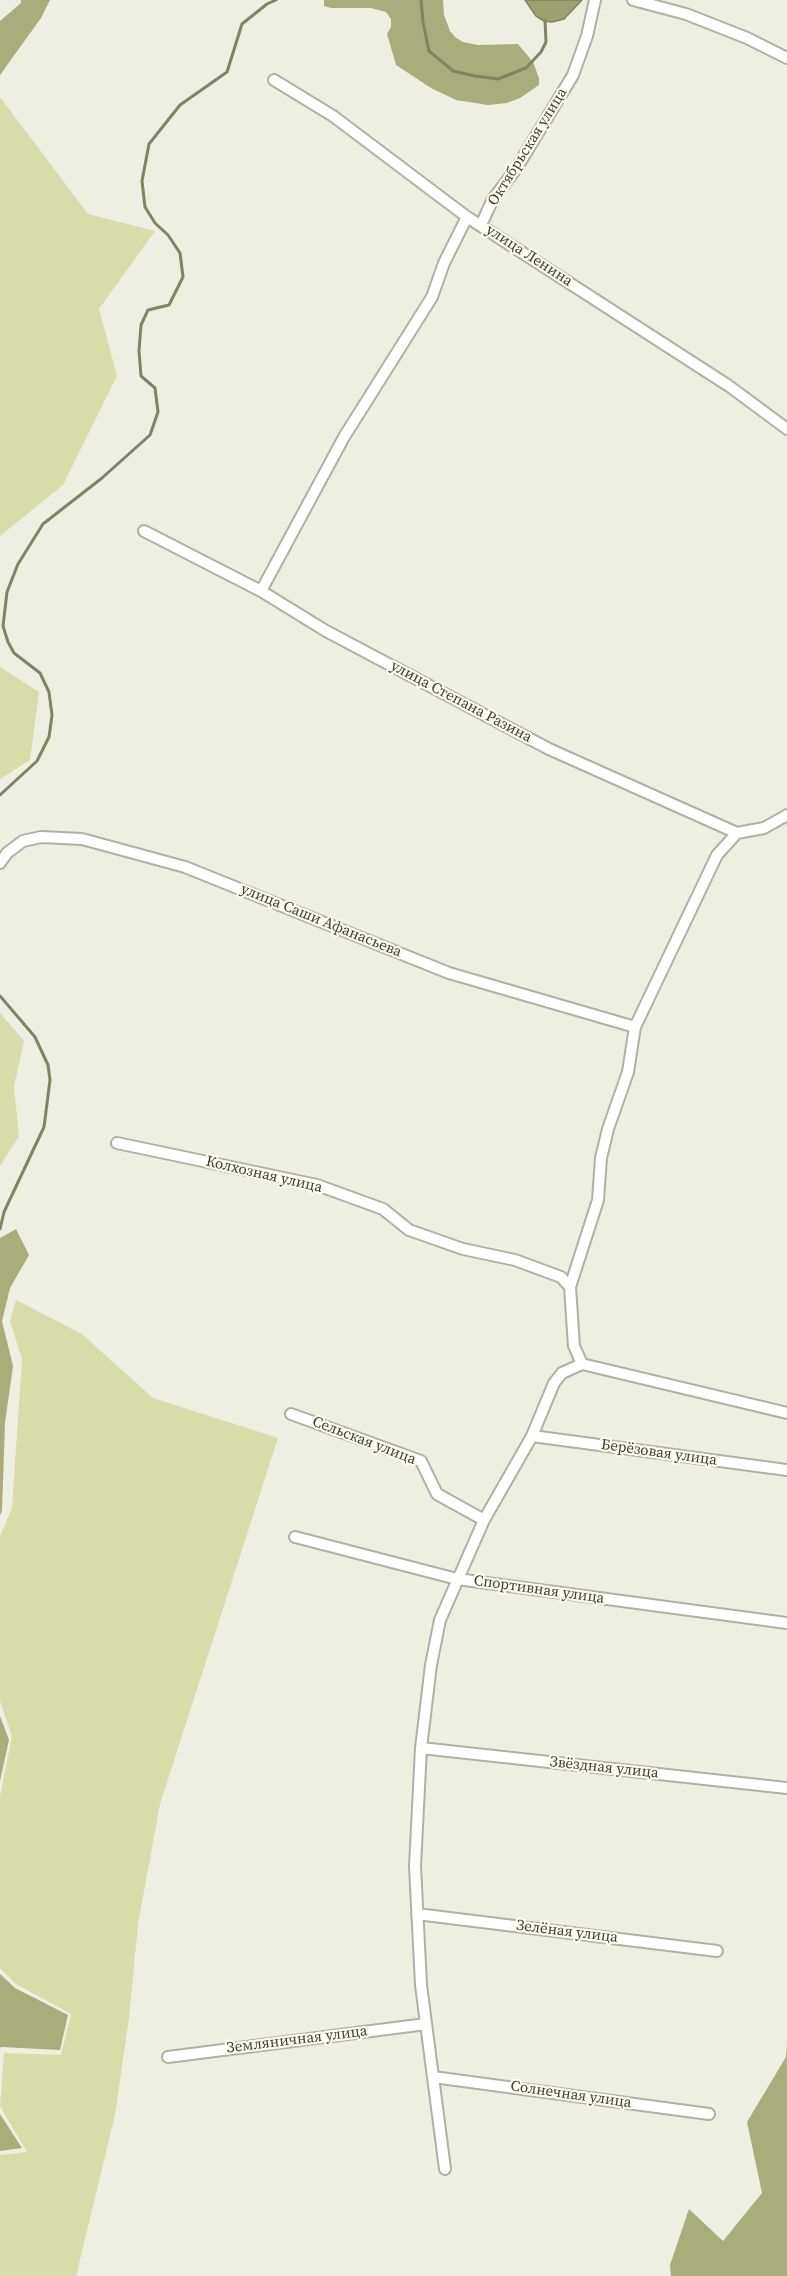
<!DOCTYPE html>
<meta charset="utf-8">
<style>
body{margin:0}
canvas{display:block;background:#edefe1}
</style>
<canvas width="787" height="2276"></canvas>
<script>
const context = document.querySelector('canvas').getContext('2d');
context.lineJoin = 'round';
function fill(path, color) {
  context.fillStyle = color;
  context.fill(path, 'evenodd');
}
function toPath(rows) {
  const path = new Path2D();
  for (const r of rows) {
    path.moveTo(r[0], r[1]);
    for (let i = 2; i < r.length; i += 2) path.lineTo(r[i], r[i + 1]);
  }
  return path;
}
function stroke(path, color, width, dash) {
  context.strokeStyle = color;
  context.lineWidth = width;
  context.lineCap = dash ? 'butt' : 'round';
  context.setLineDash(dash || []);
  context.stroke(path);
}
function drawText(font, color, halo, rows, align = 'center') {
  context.font = font + ' "Source Serif 4",serif';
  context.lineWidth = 4.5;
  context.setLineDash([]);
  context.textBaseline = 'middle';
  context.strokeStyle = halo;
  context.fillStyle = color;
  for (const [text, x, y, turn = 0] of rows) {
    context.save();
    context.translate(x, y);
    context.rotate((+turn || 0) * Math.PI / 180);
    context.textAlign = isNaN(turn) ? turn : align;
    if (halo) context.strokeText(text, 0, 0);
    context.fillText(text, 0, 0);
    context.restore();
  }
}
fill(toPath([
 [0,97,88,214,155,231,99,309,117,376,63,485,0,536],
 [0,667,39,692,30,760,0,779],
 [0,1013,24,1041,14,1087,19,1136,0,1166],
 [16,1300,82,1334,153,1398,278,1438,160,1804,138,1924,129,2018,115,2115,76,2276,0,2276,0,2155,27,2152,0,2106,4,2053,61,2055,71,2014,16,1984,0,1968,0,1796,12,1736,0,1701,0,1536,12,1508,22,1359,10,1321]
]), '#d7dca9');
fill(toPath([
 [21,0,50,0,41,18,0,75,0,21,21,3],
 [324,0,443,0,444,15,450,31,456,38,463,42,478,45,518,44,533,62,539,78,539,85,520,98,507,103,488,105,456,100,431,88,396,65,387,34,391,27,391,19,386,12,371,8,331,8,324,6],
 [16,1229,29,1255,10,1288,2,1321,13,1366,5,1423,2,1511,0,1515,0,1238],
 [0,1716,9,1740,0,1781],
 [0,1974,15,1988,68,2015,60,2050,1,2047,0,2049],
 [787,2044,787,2276,671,2276,670,2265,689,2209,723,2241,762,2193,747,2122,786,2057],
 [0,2114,22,2148,0,2151]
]), '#a8ad7b');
const water = toPath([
 [525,0,582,0,564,19,552,22,544,21,536,16,525,0]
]);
fill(water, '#9ea271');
stroke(water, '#818460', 1.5);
stroke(toPath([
 [421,0,423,22,429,51,453,71,475,76,498,79,526,68,541,52,546,42,545,20],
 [0,795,37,761,49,737,52,715,49,692,40,673,14,653,8,642,3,626,7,592,18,564,43,524,102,478,150,435,158,412,155,388,141,376,139,351,141,325,148,310,169,305,183,277,180,253,168,235,155,223,145,207,142,181,149,144,180,105,227,72,242,24,267,4,276,0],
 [0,996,35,1037,48,1065,50,1080,44,1127,4,1212,0,1229]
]), '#818460', 3);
const minor = toPath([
 [633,0,686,14,747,38,787,58],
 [274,80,333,116,467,217,729,386,787,429],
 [481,225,493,199,516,169,573,75,587,36,595,0],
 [144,531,261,591,326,631,549,749,737,833,764,828,787,815],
 [261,591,344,437,432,297,444,263,467,217],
 [0,863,7,853,23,841,41,837,82,839,185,867,449,973,635,1027],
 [117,1143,317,1185,383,1209,409,1230,463,1249,515,1260,561,1277,570,1287],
 [582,1364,787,1413],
 [291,1414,421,1461,437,1494,484,1520],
 [532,1436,787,1470],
 [295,1537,457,1579,787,1623],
 [421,1748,787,1788],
 [417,1914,717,1951],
 [168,2057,426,2024],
 [433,2077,709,2114],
 [445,2169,421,1985,415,1866,421,1748,431,1665,440,1620,484,1520,532,1436,554,1383,562,1373,582,1364,574,1346,570,1287,598,1200,601,1158,608,1129,628,1072,635,1027,717,855,737,833]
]);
stroke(minor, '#b0b1a4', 14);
stroke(minor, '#fff', 10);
drawText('15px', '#3d3d38', '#fbfcee', [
 ["Октябрьская улица",528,147,-58],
 ["улица Ленина",529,256,33],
 ["улица Степана Разина",461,702,28],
 ["улица Саши Афанасьева",321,921,22],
 ["Колхозная улица",264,1175,13],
 ["Сельская улица",364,1441,21],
 ["Берёзовая улица",659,1453,8],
 ["Спортивная улица",539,1590,8],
 ["Звёздная улица",604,1768,6],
 ["Зелёная улица",567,1932,7],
 ["Земляничная улица",297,2040,-7],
 ["Солнечная улица",571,2095,8]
]);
</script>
